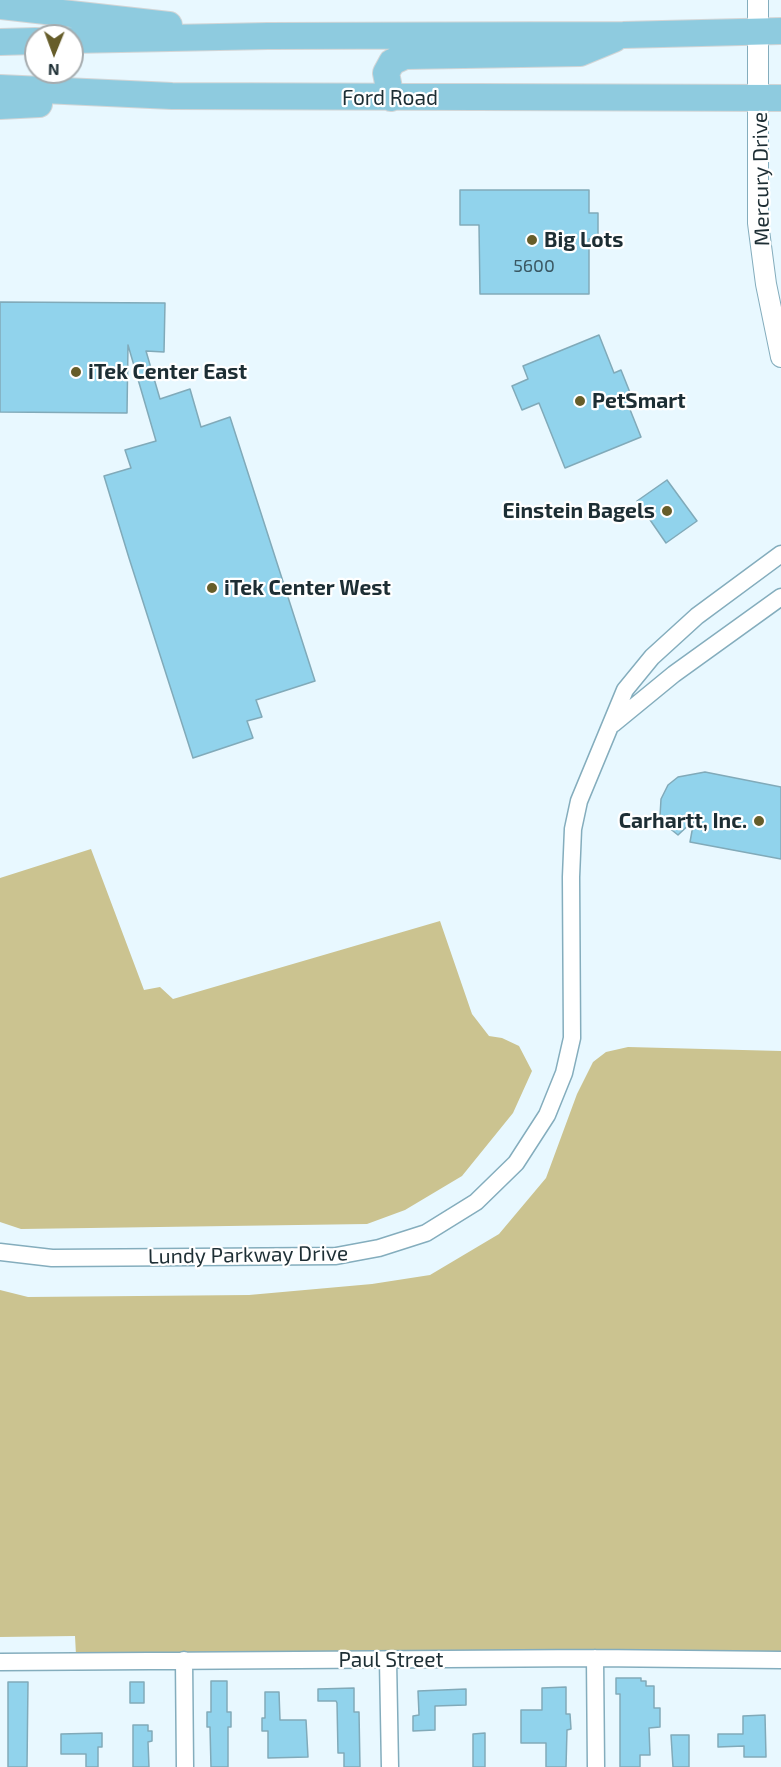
<!DOCTYPE html>
<style>
body{margin:0}
#map{position:relative;width:781px;height:1767px;overflow:hidden;background:#e8f8ff;font-family:"Exo 2",sans-serif}
canvas{display:block}
.north{position:absolute;left:24px;top:24px;width:60px;height:60px;box-sizing:border-box;background:#fff;border:2px solid #a5abae;border-radius:50%;rotate:181deg;font-size:16px;font-weight:700;line-height:24px;text-align:center;color:#1d2e34}
.north::after{content:'';display:block;margin:auto;width:21px;height:27px;background:#665d2a;clip-path:polygon(50% 0,100% 100%,50% 72%,0 100%)}
</style>
<div id="map">
<canvas width="781" height="1767"></canvas>
<div class="north">N</div>
</div>
<script>
const context = document.querySelector('canvas').getContext('2d');
context.lineJoin = 'round';
function fill(path, color) {
  context.fillStyle = color;
  context.fill(path, 'evenodd');
}
function toPath(rows) {
  const path = new Path2D();
  for (const r of rows) {
    path.moveTo(r[0], r[1]);
    for (let i = 2; i < r.length; i += 2) path.lineTo(r[i], r[i + 1]);
  }
  return path;
}
function stroke(path, color, width, dash) {
  context.strokeStyle = color;
  context.lineWidth = width;
  context.lineCap = dash ? 'butt' : 'round';
  context.setLineDash(dash || []);
  context.stroke(path);
}
function drawText(font, color, halo, rows, align = 'center') {
  context.font = font + ' "Exo 2",sans-serif';
  context.lineWidth = 4.5;
  context.setLineDash([]);
  context.textBaseline = 'middle';
  context.strokeStyle = halo;
  context.fillStyle = color;
  for (const [text, x, y, turn = 0] of rows) {
    context.save();
    context.translate(x, y);
    context.rotate((+turn || 0) * Math.PI / 180);
    context.textAlign = isNaN(turn) ? turn : align;
    if (halo) context.strokeText(text, 0, 0);
    context.fillText(text, 0, 0);
    context.restore();
  }
}
fill(toPath([
 [91,849,144,990,160,987,173,999,440,921,472,1014,489,1036,502,1038,519,1046,532,1071,513,1113,462,1176,405,1210,367,1224,21,1229,0,1222,0,878],
 [628,1047,781,1051,781,1654,76,1655,75,1636,0,1637,0,1290,28,1297,249,1295,372,1284,430,1275,499,1234,546,1178,577,1094,593,1062,606,1052]
]), '#cbc390');
const building = toPath([
 [460,190,589,190,589,213,598,213,598,239,589,239,589,294,480,294,479,225,460,225,460,190],
 [0,302,165,303,164,352,146,351,160,399,190,389,201,427,230,417,315,681,256,700,262,717,247,721,253,738,193,758,129,558,104,476,131,468,125,450,156,441,128,345,127,413,0,412,0,302],
 [599,335,614,373,621,370,635,405,629,407,641,437,565,468,539,403,522,410,512,386,528,379,523,366,599,335],
 [667,480,697,521,666,543,637,501,667,480],
 [705,772,781,787,781,859,690,842,694,820,678,835,668,827,660,816,661,799,668,785,678,777,705,772],
 [616,1678,641,1678,641,1681,646,1681,646,1686,654,1686,654,1708,660,1708,660,1727,649,1728,650,1755,640,1755,640,1767,620,1767,620,1694,616,1694,616,1678],
 [211,1681,227,1681,227,1712,231,1712,231,1727,228,1727,228,1767,211,1767,210,1727,207,1727,207,1712,211,1712,211,1681],
 [8,1682,28,1682,27,1767,8,1767,8,1682],
 [130,1682,144,1682,144,1703,130,1703,130,1682],
 [566,1687,566,1714,570,1714,571,1729,567,1730,566,1767,546,1767,546,1743,521,1743,521,1710,542,1710,542,1688,566,1687],
 [354,1688,354,1712,359,1712,360,1767,344,1767,344,1753,338,1753,337,1703,336,1701,318,1701,318,1689,354,1688],
 [466,1689,466,1705,435,1706,435,1730,413,1731,413,1716,419,1715,418,1691,466,1689],
 [265,1692,279,1692,280,1720,306,1720,308,1757,268,1758,268,1731,262,1731,262,1718,265,1718,265,1692],
 [765,1715,766,1757,744,1757,744,1746,718,1747,718,1734,743,1734,743,1716,765,1715],
 [133,1725,148,1725,148,1731,152,1731,152,1741,148,1742,149,1767,133,1767,133,1725],
 [102,1733,102,1747,98,1747,98,1767,86,1767,86,1754,61,1754,61,1734,102,1733],
 [485,1733,485,1767,473,1767,473,1734,485,1733],
 [671,1735,689,1735,689,1767,673,1767,671,1735]
]);
fill(building, '#91d3ec');
stroke(building, '#81aab9', 1.5);
const minor = toPath([
 [613,724,674,674,781,597],
 [0,1252,52,1258,336,1256,379,1248,426,1233,476,1202,516,1163,547,1115,564,1073,572,1038,571,877,573,829,579,801,625,690,652,657,697,616,781,554],
 [595,1658,596,1767],
 [184,1660,185,1767],
 [388,1660,390,1767],
 [0,1662,595,1658,781,1660]
]);
const tertiary = toPath([
 [758,0,758,223,766,284,781,357]
]);
const primary = toPath([
 [0,6,169,25],
 [72,40,268,36,623,35,781,31],
 [0,42,36,41],
 [0,88,172,96,781,98],
 [391,98,386,73,392,62,405,56,580,53,614,39],
 [0,106,39,104]
]);
stroke(minor, '#84adbd', 19);
stroke(tertiary, '#84adbd', 22);
stroke(primary, '#d2d5d6', 28);
stroke(minor, '#fff', 16);
stroke(tertiary, '#fff', 20);
stroke(primary, '#8ecbdf', 26);
for (const [x, y, r, color] of [
 [532,240,6,"#665d2a"],
 [76,372,6,"#665d2a"],
 [580,401,6,"#665d2a"],
 [667,511,6,"#665d2a"],
 [212,588,6,"#665d2a"],
 [759,821,6,"#665d2a"]
]) {
  const dot = new Path2D();
  dot.arc(x, y, r, 0, 2 * Math.PI);
  context.fillStyle = color;
  context.fill(dot);
  stroke(dot, '#fff', 2);
}
drawText('18px', '#3a5762', null, [
 ["5600",534,266]
]);
drawText('21px', '#1d2e34', '#fff', [
 ["Ford Road",390,98],
 ["Mercury Drive",761,179,-91],
 ["Lundy Parkway Drive",248,1255,-1],
 ["Paul Street",391,1660]
]);
drawText('bold 21px', '#1d2e34', '#fff', [
 ["Big Lots",544,240],
 ["iTek Center East",88,372],
 ["PetSmart",592,401],
 ["Einstein Bagels",655,511,"right"],
 ["iTek Center West",224,588],
 ["Carhartt, Inc.",747,821,"right"]
], 'left');
</script>
